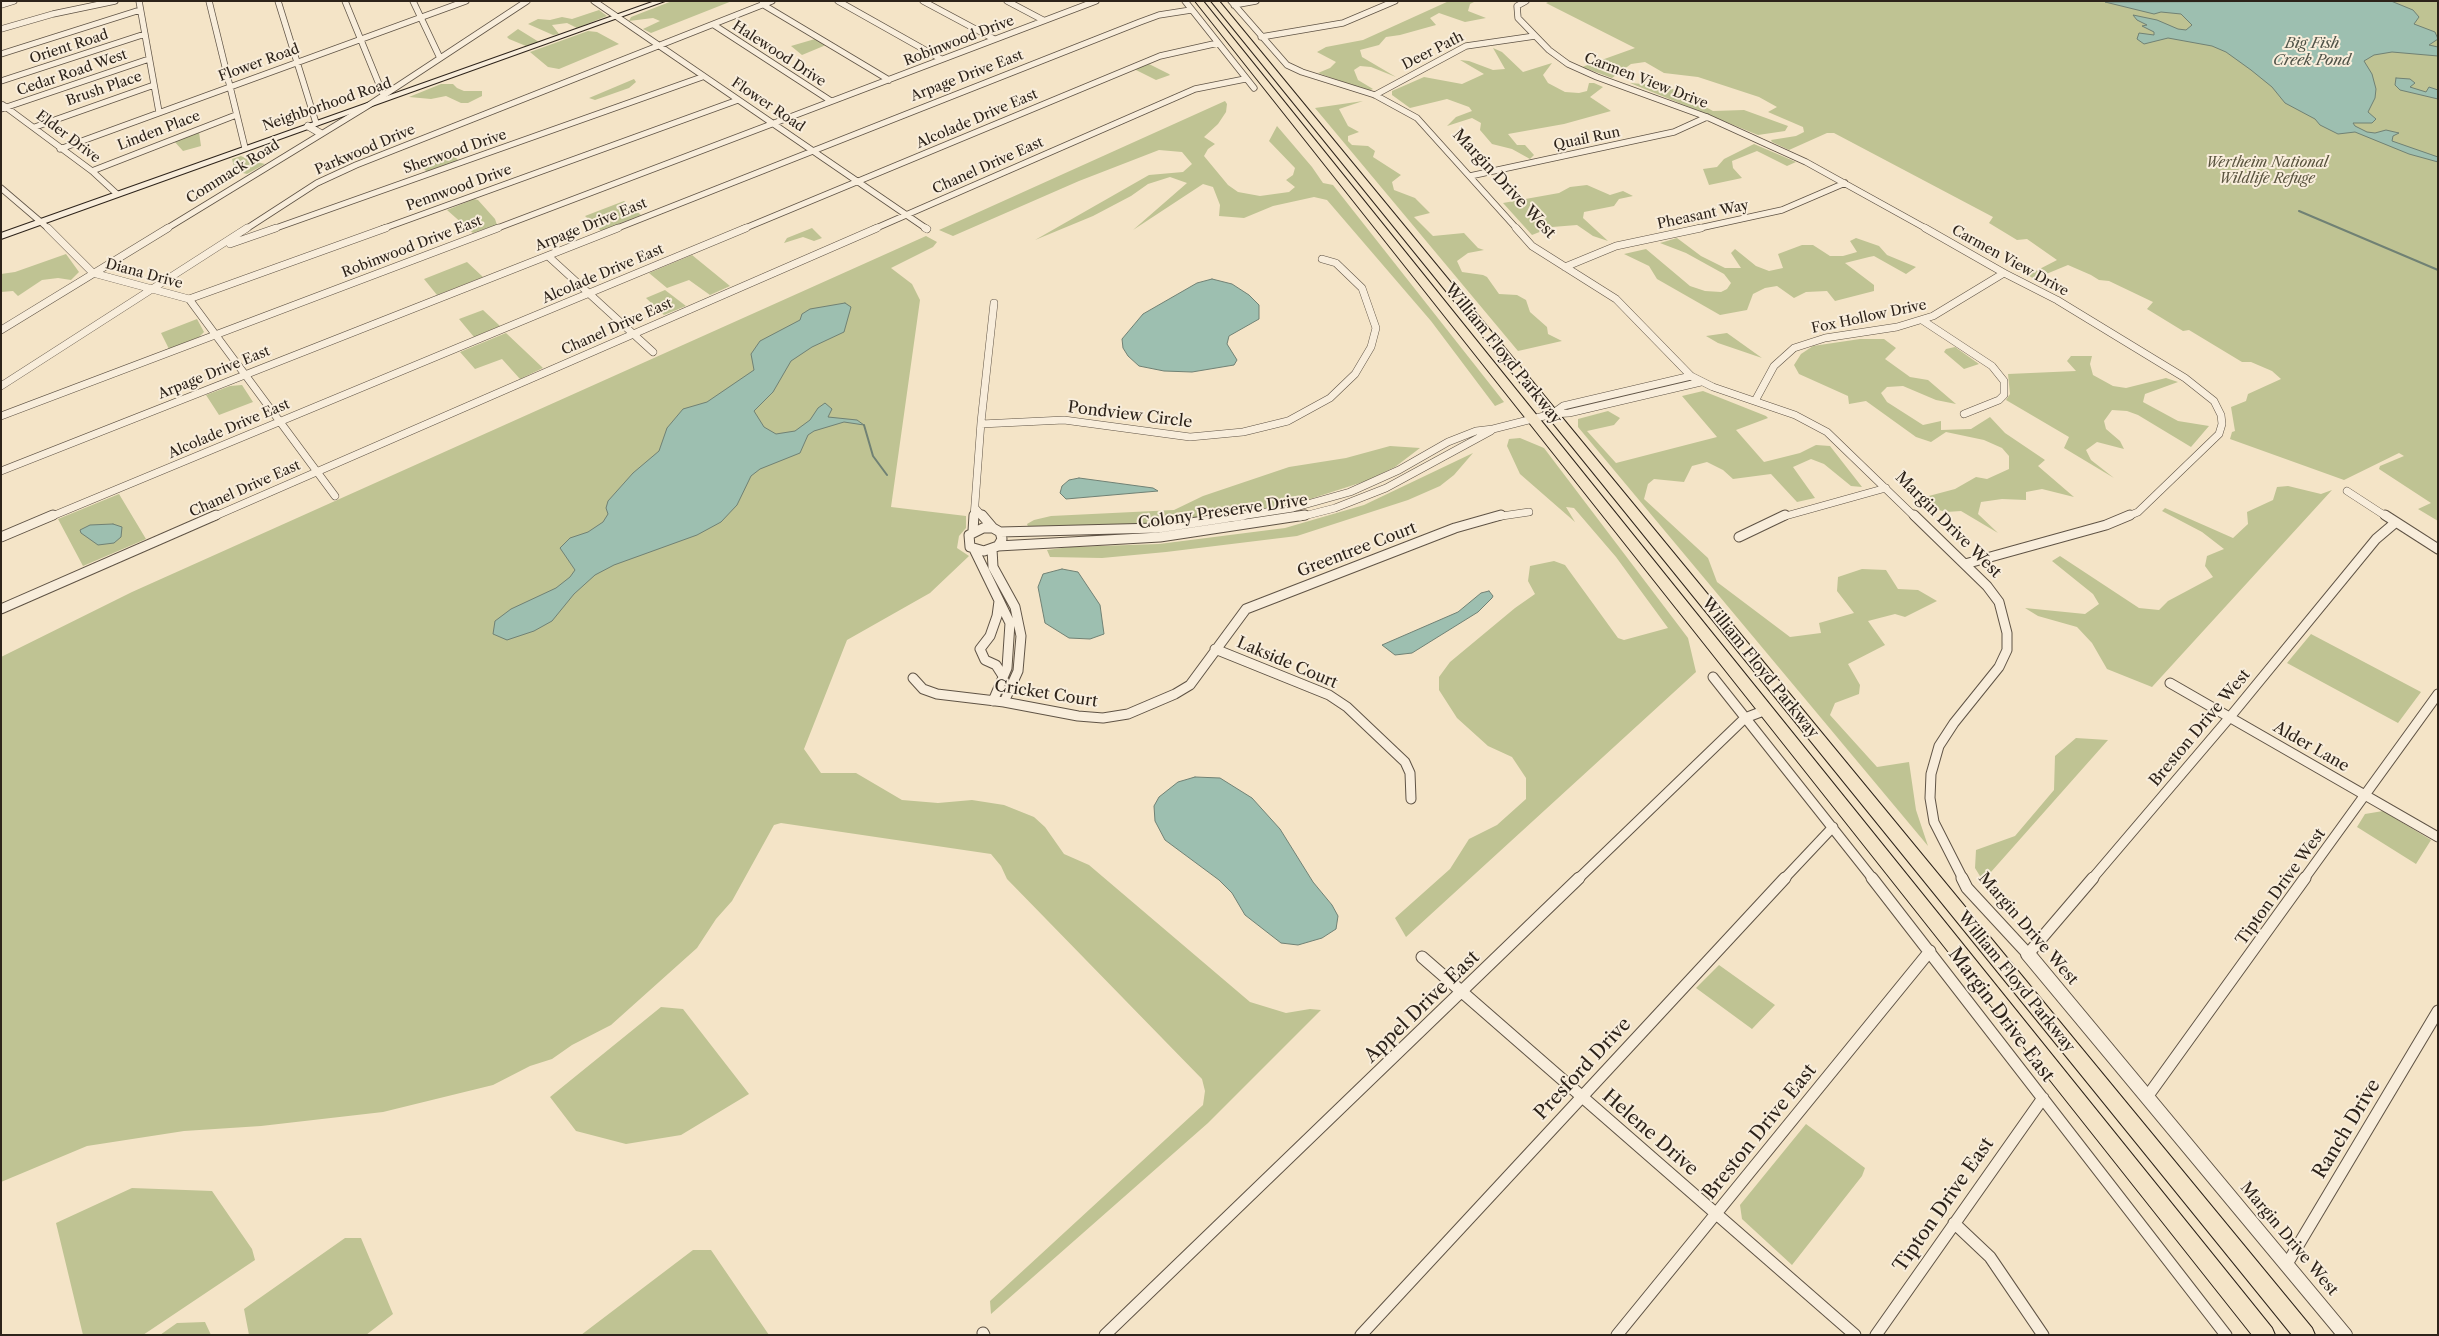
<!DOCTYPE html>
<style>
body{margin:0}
#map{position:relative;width:2439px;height:1336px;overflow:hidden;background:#f4e4c7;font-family:"Libre Caslon Text",serif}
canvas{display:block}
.frame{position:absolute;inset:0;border:2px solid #2d231a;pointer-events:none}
</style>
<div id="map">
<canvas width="2439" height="1336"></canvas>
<div class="frame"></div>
</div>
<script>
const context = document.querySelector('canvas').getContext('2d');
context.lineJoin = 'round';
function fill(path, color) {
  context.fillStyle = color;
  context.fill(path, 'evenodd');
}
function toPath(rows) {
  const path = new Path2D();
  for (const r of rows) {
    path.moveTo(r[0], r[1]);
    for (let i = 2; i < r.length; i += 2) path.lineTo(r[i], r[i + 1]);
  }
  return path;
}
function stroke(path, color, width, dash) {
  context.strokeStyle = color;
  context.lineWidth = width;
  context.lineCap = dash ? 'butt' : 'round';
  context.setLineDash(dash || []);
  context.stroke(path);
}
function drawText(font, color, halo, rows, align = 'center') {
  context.font = font + ' "Libre Caslon Text",serif';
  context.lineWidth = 4;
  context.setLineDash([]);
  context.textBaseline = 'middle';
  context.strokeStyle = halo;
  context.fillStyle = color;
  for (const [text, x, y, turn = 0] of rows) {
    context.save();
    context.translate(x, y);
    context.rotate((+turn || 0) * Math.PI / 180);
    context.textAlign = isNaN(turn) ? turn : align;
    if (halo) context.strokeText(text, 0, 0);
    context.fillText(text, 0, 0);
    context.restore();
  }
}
fill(toPath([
 [672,1,732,1,651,33,643,29,660,21,653,18,629,21,631,17],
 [1449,1,1476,1,1470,4,1468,11,1486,18,1465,22,1439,13,1430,18,1436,25,1400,35,1386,37,1379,45,1360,50,1362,57,1396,77,1371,67,1360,66,1354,70,1358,80,1373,89,1368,91,1318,73,1330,68,1336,62,1317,52,1326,47,1363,40],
 [1550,1,2438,1,2438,521,2418,509,2431,503,2379,469,2380,466,2404,456,2399,453,2344,480,2230,439,2232,432,2235,431,2231,407,2246,401,2248,394,2281,379,2272,371,2251,362,2242,362,2189,330,2183,331,2147,309,2153,302,2109,281,2099,280,2091,275,2068,265,2034,279,2028,275,2057,260,2027,239,2017,240,1989,223,1993,217,1834,133,1827,133,1789,150,1772,142,1771,140,1796,136,1804,132,1803,127,1768,112,1777,107,1759,97,1698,77,1664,73,1645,62,1631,64,1612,78,1582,67,1635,48,1546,3],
 [599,10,607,16,577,28,567,23,552,25,559,34,553,35,528,24,538,19,550,20,562,17,572,19],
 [518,29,539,42,526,46,509,39,507,37],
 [588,31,597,32,619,44,559,69,548,67,530,52],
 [815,39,826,45,802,55,791,46],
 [1493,48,1502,52,1523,72,1552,63,1543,75,1548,83,1565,92,1579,93,1587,91,1589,83,1594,83,1603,87,1590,97,1611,111,1564,124,1508,134,1517,145,1525,145,1534,155,1530,159,1512,149,1492,144,1480,130,1481,123,1472,118,1447,126,1456,117,1472,111,1469,107,1447,99,1410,108,1392,95,1392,91,1424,77,1462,84,1484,74,1460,60,1469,61,1493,70,1505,69],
 [1149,64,1169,74,1170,75,1156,80,1134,69],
 [634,79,636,82,629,88,595,100,589,98],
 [1630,83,1667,86,1713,111,1744,110,1788,126,1785,131,1758,135],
 [441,84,453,84,457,88,464,91,482,91,482,96,468,103,461,103,446,96,431,99,409,97],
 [1225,101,1227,104,1226,112,1218,124,1204,137,1215,144,1208,149,1204,156,1228,185,1238,192,1260,196,1289,192,1295,187,1286,180,1293,175,1295,168,1269,141,1277,126,1312,167,1323,183,1333,185,1504,402,1495,406,1431,321,1327,200,1314,197,1273,206,1244,218,1219,216,1220,205,1213,187,1203,184,1133,230,1187,183,1170,177,1148,184,1131,196,1093,216,1035,240,1149,175,1183,172,1192,164,1182,152,1159,150,1079,181,953,236,939,230],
 [1363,101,1339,109,1348,126,1359,132,1348,136,1348,141,1352,145,1368,146,1375,151,1373,157,1401,175,1392,182,1394,190,1415,198,1430,213,1414,217,1433,236,1464,233,1478,248,1484,250,1468,253,1457,261,1462,272,1483,275,1487,277,1499,294,1517,295,1526,300,1530,312,1547,327,1548,334,1562,341,1518,351,1315,108],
 [199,132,201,146,183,151,174,141],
 [1754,144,1796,162,1787,166,1757,151,1732,161,1733,168,1742,178,1709,185,1703,169,1717,167,1724,159],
 [448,149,458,160,455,162,429,171,426,171,417,161],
 [241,156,249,160,265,164,247,174,235,171,232,159],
 [1587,185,1610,195,1623,191,1633,196,1619,199,1614,206,1584,212,1583,218,1608,241,1593,236,1577,225,1552,227,1532,235,1503,203,1559,193,1570,187],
 [474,199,478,200,495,219,497,225,473,233,447,210],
 [624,201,641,215,601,231,585,216],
 [812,228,822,238,814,241,803,237,784,243,787,238],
 [926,236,937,242,933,247,891,268,912,284,920,300,891,507,966,516,966,528,959,536,957,548,969,556,930,593,847,640,804,749,821,773,856,773,902,800,938,803,972,800,1004,805,1034,817,1045,827,1064,854,1089,865,1250,1002,1286,1013,1310,1009,1321,1010,1208,1123,991,1314,990,1301,1203,1105,1205,1091,1202,1079,1007,879,1001,866,991,854,781,823,774,825,732,901,716,919,697,948,611,1025,572,1045,552,1059,530,1066,493,1085,383,1112,261,1126,184,1131,87,1146,1,1182,1,657,132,592],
 [1677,238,1701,256,1725,268,1741,268,1731,253,1735,249,1756,266,1769,271,1783,268,1778,254,1802,245,1813,245,1830,256,1843,256,1857,252,1850,241,1856,238,1879,246,1887,255,1916,267,1906,274,1874,256,1869,257,1845,263,1874,285,1874,291,1835,301,1827,291,1806,292,1794,298,1777,286,1765,288,1753,294,1747,310,1720,315,1657,279,1649,266,1624,254,1646,249,1690,286,1705,291,1721,292,1727,289,1731,283,1724,274,1686,253,1660,243],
 [66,254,79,272,71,280,58,278,42,280,18,296,13,291,1,292,1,274,15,272],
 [692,255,730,286,710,295,689,280,667,288,649,273],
 [467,262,483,277,437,295,424,279],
 [665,290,686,306,664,315,646,298],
 [483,310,500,326,474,337,459,319],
 [197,319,204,332,199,337,169,349,161,333],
 [506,333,543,368,520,379,502,359,475,369,460,352],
 [1727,333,1762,358,1718,343,1706,336],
 [1860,339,1884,339,1896,348,1885,359,1910,377,1928,380,1956,404,1936,400,1903,386,1887,387,1881,393,1887,402,1923,425,1941,421,1941,430,1971,429,1990,417,2005,433,2045,460,2038,466,2074,497,2042,489,2026,492,2026,500,2002,499,1981,502,1978,514,1998,533,1961,511,1946,512,1924,506,1925,497,1955,489,1976,477,1987,479,2009,469,2009,456,2002,448,1984,440,1946,432,1931,442,1916,437,1866,401,1849,404,1848,396,1799,374,1794,365,1801,354,1813,346],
 [1955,347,1979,364,1964,369,1944,352,1946,349],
 [2071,356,2092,356,2090,364,2093,375,2113,386,2126,388,2166,378,2178,382,2145,394,2143,402,2178,421,2209,426,2191,447,2138,415,2127,411,2112,410,2104,421,2106,429,2120,441,2124,449,2097,442,2086,450,2091,460,2114,478,2064,448,2069,437,2006,400,2010,394,2008,374,2076,371,2067,361],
 [242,385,253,402,219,415,206,395,230,386],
 [1703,391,1766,416,1768,418,1736,430,1764,462,1800,453,1816,445,1830,446,1862,487,1851,486,1824,464,1811,459,1793,467,1815,498,1797,502,1771,474,1733,479,1723,470,1707,462,1692,466,1684,482,1654,479,1648,484,1644,499,1708,558,1717,582,1790,637,1821,633,1819,623,1854,613,1837,591,1838,577,1862,569,1886,570,1898,589,1918,590,1937,601,1905,617,1895,614,1868,621,1885,645,1848,664,1860,685,1859,694,1835,703,1830,715,1877,767,1909,762,1916,810,1928,846,1578,427,1578,419,1608,411,1620,418,1614,425,1587,431,1616,463,1717,437,1682,396],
 [1520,438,1544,448,1688,638,1696,672,1406,937,1395,918,1450,869,1469,839,1497,825,1526,799,1526,778,1512,757,1488,746,1457,718,1439,690,1439,677,1450,662,1515,608,1535,594,1528,581,1530,566,1554,561,1565,565,1618,638,1624,640,1668,628,1616,557,1574,508,1566,507,1575,522,1520,474,1507,446,1509,439],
 [1390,446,1420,448,1395,467,1366,481,1307,500,1262,509,1144,524,1029,529,1027,524,1034,520,1051,516,1174,510,1203,496,1289,467,1346,458],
 [1473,453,1454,475,1440,486,1408,500,1297,536,1166,552,1102,558,1050,557,1047,550,1070,547,1159,544,1285,528,1364,505],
 [2288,486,2321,494,2332,490,2152,687,2107,669,2092,643,2077,627,2038,616,2025,608,2085,614,2099,604,2093,594,2052,561,2060,556,2139,608,2159,610,2168,601,2213,577,2205,566,2207,556,2224,549,2202,532,2162,511,2165,508,2233,538,2248,524,2247,512,2273,500,2277,487],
 [119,494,146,539,83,566,58,519],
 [2311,634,2421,692,2398,723,2287,663],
 [2076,738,2108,740,1983,881,1975,868,1976,850,2015,836,2054,790,2055,756],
 [2383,811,2431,840,2416,864,2357,827,2365,814],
 [1719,965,1775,1005,1752,1029,1696,988],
 [661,1007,683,1009,749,1094,681,1135,626,1144,576,1131,550,1097],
 [1806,1124,1865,1168,1862,1176,1792,1265,1742,1219,1740,1205],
 [132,1188,212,1191,252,1249,255,1260,143,1335,83,1335,56,1223],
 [345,1238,361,1238,393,1314,366,1335,249,1335,244,1309],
 [693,1250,711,1250,769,1335,581,1335],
 [205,1322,211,1335,160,1335,177,1323]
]), '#bfc393');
const water = toPath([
 [2391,1,2413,10,2419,17,2414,24,2435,32,2438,39,2429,45,2438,47,2438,56,2392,52,2374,55,2364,61,2372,74,2376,89,2375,98,2368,112,2376,119,2372,123,2353,123,2355,126,2367,132,2375,133,2386,130,2399,133,2393,136,2392,141,2438,157,2438,162,2409,154,2355,132,2338,134,2320,125,2315,119,2285,103,2272,87,2251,70,2226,52,2212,46,2168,38,2144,44,2137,39,2139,33,2154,35,2154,32,2142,26,2147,25,2137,20,2133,15,2157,20,2178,29,2186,30,2192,25,2181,14,2161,12,2154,14,2105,2,2391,1],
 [2396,78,2410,79,2415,83,2410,87,2426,92,2429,87,2438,90,2438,99,2400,90,2395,85,2396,78],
 [1212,279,1232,284,1249,295,1259,305,1259,319,1229,336,1227,344,1237,360,1234,365,1192,372,1164,371,1139,366,1128,356,1123,348,1122,339,1143,314,1197,283,1212,279],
 [845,303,851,307,844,332,812,347,791,361,773,392,754,411,764,427,776,434,795,431,810,420,818,408,825,403,832,409,828,417,857,420,864,425,844,422,814,431,808,435,800,453,760,469,751,476,737,505,721,522,697,535,614,565,595,575,574,594,552,621,534,631,507,640,493,634,495,621,511,609,556,588,570,577,575,570,560,548,570,538,588,532,603,522,608,514,606,508,608,501,633,473,659,451,667,428,683,409,707,402,754,370,751,354,760,341,800,320,802,314,810,309,845,303],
 [1079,478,1153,488,1158,491,1066,499,1060,493,1062,486,1069,480,1079,478],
 [113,524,122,527,121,537,114,543,98,545,81,533,80,530,90,525,113,524],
 [1062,569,1078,572,1100,605,1104,634,1090,639,1069,638,1045,623,1038,587,1043,574,1062,569],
 [1489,591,1493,596,1492,598,1478,612,1412,653,1395,655,1382,645,1458,612,1481,593,1489,591],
 [1195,777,1220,778,1252,798,1280,829,1313,882,1332,905,1338,916,1336,929,1322,938,1298,945,1281,943,1245,915,1232,893,1219,880,1165,840,1155,821,1154,806,1159,797,1178,782,1195,777]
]);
fill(water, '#9dbfb0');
stroke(water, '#708174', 1);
stroke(toPath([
 [2299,211,2438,270],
 [864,425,873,456,887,475]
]), '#708174', 2);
const minorFar3 = toPath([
 [139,1,159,112],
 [209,1,245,148],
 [278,1,316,123],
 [345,1,383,94],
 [413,1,440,58],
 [594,1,927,229],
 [838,1,941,59],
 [923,1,994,39],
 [1007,1,1043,20],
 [1185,1,1254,88],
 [1231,1,1287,65,1302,72,1375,95,1417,118,1517,229],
 [1526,1,1517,6,1518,18,1549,50,1568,64,1597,77,1707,117,1806,162,1927,229],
 [762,4,889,80],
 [1,5,14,1],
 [1234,5,1256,1],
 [714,25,831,101],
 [1,29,53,14,115,1],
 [1261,37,1343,23,1395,1],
 [1,54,140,10],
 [1,81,145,34],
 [1375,95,1466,46,1535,36],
 [3,105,92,171,117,194],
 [1,109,149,59],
 [35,127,154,85],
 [60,149,466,1],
 [92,171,236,115],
 [1470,176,1674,132,1707,117],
 [1,188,49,229],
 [166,229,369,105,527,1],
 [246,229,317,183,356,165,772,1],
 [273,229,702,77],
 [382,229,738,100],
 [495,229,1096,1],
 [615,229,1140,22,1159,15,1191,10],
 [743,229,1160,56,1218,43],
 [874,229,1195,89,1245,79],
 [1695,229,1782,210,1845,183]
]);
const minorFar2 = toPath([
 [48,228,93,273,189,299,335,496],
 [925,228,927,229],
 [1516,228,1532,246,1616,299,1691,376,1713,387,1795,415,1827,432,1915,517],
 [1925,228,2004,273,2057,300,2185,378,2214,401,2221,415,2222,424,2219,434,2138,512,2126,517],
 [230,244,276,228],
 [548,256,653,352],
 [1565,267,1616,246,1701,228],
 [189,299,386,228],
 [1922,320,1992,366,2004,381,2004,395,1999,400,1964,414],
 [1,330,168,228],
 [1,386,247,228],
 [1755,401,1774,366,1794,348,1825,338,1897,327,1933,316,2004,273],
 [1552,414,1563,406,1691,376],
 [1,416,498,228],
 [981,424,1064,420,1190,437,1243,432,1288,421,1330,398,1355,374,1371,347,1376,328,1362,288,1336,263,1322,259],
 [1,471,618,228],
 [2347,491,2387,517],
 [976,509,983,517],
 [50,517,746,228],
 [213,517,877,228],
 [974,517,981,422,994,303],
 [1234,517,1293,508,1350,492,1399,470,1448,442,1476,431,1493,429,1552,414,1569,413,1701,382],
 [1300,517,1335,508,1386,488,1491,431],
 [1495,517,1529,512],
 [1782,517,1886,488]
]);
const minorFar1 = toPath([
 [982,515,993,528],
 [1914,515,1987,586,1999,602,2007,633,2007,650,1999,667,1954,723,1939,746,1931,774,1930,798,1934,822,1963,879],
 [2385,515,2438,549],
 [983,528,993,528,1000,532,1002,539,998,546,984,551,970,547,969,535,983,528],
 [973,531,974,515],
 [1000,532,1158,528,1243,515],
 [1,537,53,515],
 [1739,537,1785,515],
 [998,546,1160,537,1305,515],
 [974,549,1010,623,1007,668,993,701],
 [992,549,993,567,1015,607,1021,636,1018,671,1004,702],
 [1965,564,2106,525,2130,515],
 [999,601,997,616,990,636,980,649,985,660,996,665,1003,676],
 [1,609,216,515],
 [1215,649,1329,695,1347,707,1405,762,1410,773,1411,799],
 [1713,677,1873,879],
 [913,678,923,689,937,694,1004,702,1078,716,1103,718,1128,714,1175,694,1190,685,1246,609,1455,528,1501,515],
 [2170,683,2438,837],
 [1578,879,1745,718,1766,710],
 [1784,879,1833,827],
 [2092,879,2230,717,2376,539,2396,522],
 [2304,879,2438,694]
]);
const minor = toPath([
 [1872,878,2226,1335],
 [1962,878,1967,888,2028,954,2093,878],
 [1422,957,1855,1335],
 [2147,1097,2305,878],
 [1954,1223,1990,1257,2043,1335],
 [2287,1264,2438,1011],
 [983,1333,984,1335],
 [1105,1335,1579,878],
 [1361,1335,1785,878],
 [1617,1335,1930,951],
 [1876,1335,2043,1098]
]);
const tertiaryFar1 = toPath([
 [308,126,320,133]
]);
const tertiary = toPath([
 [2028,954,2345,1335]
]);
const secondary = toPath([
 [655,1,665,1,1,239,1,233,655,1]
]);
const trunk = toPath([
 [1195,1,1203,1,2272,1328,2275,1335,2252,1335,1195,1],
 [1211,1,1219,1,2312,1328,2315,1335,2292,1335,1211,1]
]);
stroke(minorFar3, '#5f5345', 7);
stroke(minorFar2, '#5f5345', 8);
stroke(minorFar1, '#5f5345', 11);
stroke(minor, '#5f5345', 13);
stroke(tertiaryFar1, '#5f5345', 8);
stroke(tertiary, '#5f5345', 16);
stroke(secondary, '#2d231a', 2);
stroke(trunk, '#2d231a', 2);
stroke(minorFar3, '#f8eddb', 5.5);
stroke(minorFar2, '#f8eddb', 7);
stroke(minorFar1, '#f8eddb', 9);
stroke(minor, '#f8eddb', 11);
stroke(tertiaryFar1, '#f8eddb', 7);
stroke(tertiary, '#f8eddb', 14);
fill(secondary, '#f8eddb');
fill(trunk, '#f4e4c7');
drawText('14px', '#2d231a', '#f8eddb', [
 ["Robinwood Drive",959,41,-21],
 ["Orient Road",69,47,-18],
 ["Deer Path",1433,51,-27],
 ["Halewood Drive",779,54,33],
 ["Flower Road",259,63,-20],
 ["Cedar Road West",72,73,-19],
 ["Arpage Drive East",967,76,-21],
 ["Carmen View Drive",1646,81,21],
 ["Brush Place",104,89,-19],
 ["Neighborhood Road",327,105,-19],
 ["Flower Road",768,105,34],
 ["Alcolade Drive East",977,119,-23],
 ["Linden Place",159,131,-21],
 ["Elder Drive",68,137,37],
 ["Quail Run",1587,139,-12],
 ["Parkwood Drive",365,150,-23],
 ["Sherwood Drive",455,152,-19],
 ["Chanel Drive East",988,166,-24],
 ["Commack Road",233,172,-32],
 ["Pennwood Drive",459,188,-20],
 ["Pheasant Way",1703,215,-12],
 ["Arpage Drive East",591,225,-22],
 ["Robinwood Drive East",412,247,-21],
 ["Carmen View Drive",2010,261,29],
 ["Diana Drive",144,274,15],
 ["Alcolade Drive East",603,274,-23],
 ["Fox Hollow Drive",1869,317,-12],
 ["Chanel Drive East",617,327,-24],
 ["Arpage Drive East",214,373,-22],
 ["Alcolade Drive East",229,429,-23],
 ["Chanel Drive East",245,489,-24]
]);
drawText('italic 14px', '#59533e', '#f8eddb', [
 ["Wertheim National",2267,163],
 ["Wildlife Refuge",2267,179]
]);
drawText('italic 15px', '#4f5247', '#f8eddb', [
 ["Big Fish",2312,44],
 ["Creek Pond",2312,61]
]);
drawText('16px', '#2d231a', '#f8eddb', [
 ["Margin Drive West",1504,184,47],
 ["William Floyd Parkway",1503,354,51],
 ["Pondview Circle",1130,415,7],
 ["Colony Preserve Drive",1223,512,-8],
 ["Margin Drive West",1948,525,45],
 ["Greentree Court",1357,550,-21],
 ["Lakside Court",1287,663,23],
 ["William Floyd Parkway",1760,668,51],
 ["Cricket Court",1046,694,9],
 ["Breston Drive West",2200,728,-50],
 ["Alder Lane",2311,747,30],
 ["Tipton Drive West",2281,887,-54],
 ["Margin Drive West",2028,929,49],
 ["William Floyd Parkway",2016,982,51],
 ["Margin Drive West",2289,1239,50]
]);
drawText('19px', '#2d231a', '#f8eddb', [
 ["Appel Drive East",1422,1007,-44],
 ["Margin Drive East",2001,1015,53],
 ["Presford Drive",1583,1069,-47],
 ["Ranch Drive",2347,1129,-59],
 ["Breston Drive East",1760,1132,-51],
 ["Helene Drive",1650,1133,41],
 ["Tipton Drive East",1944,1205,-55]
]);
</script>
